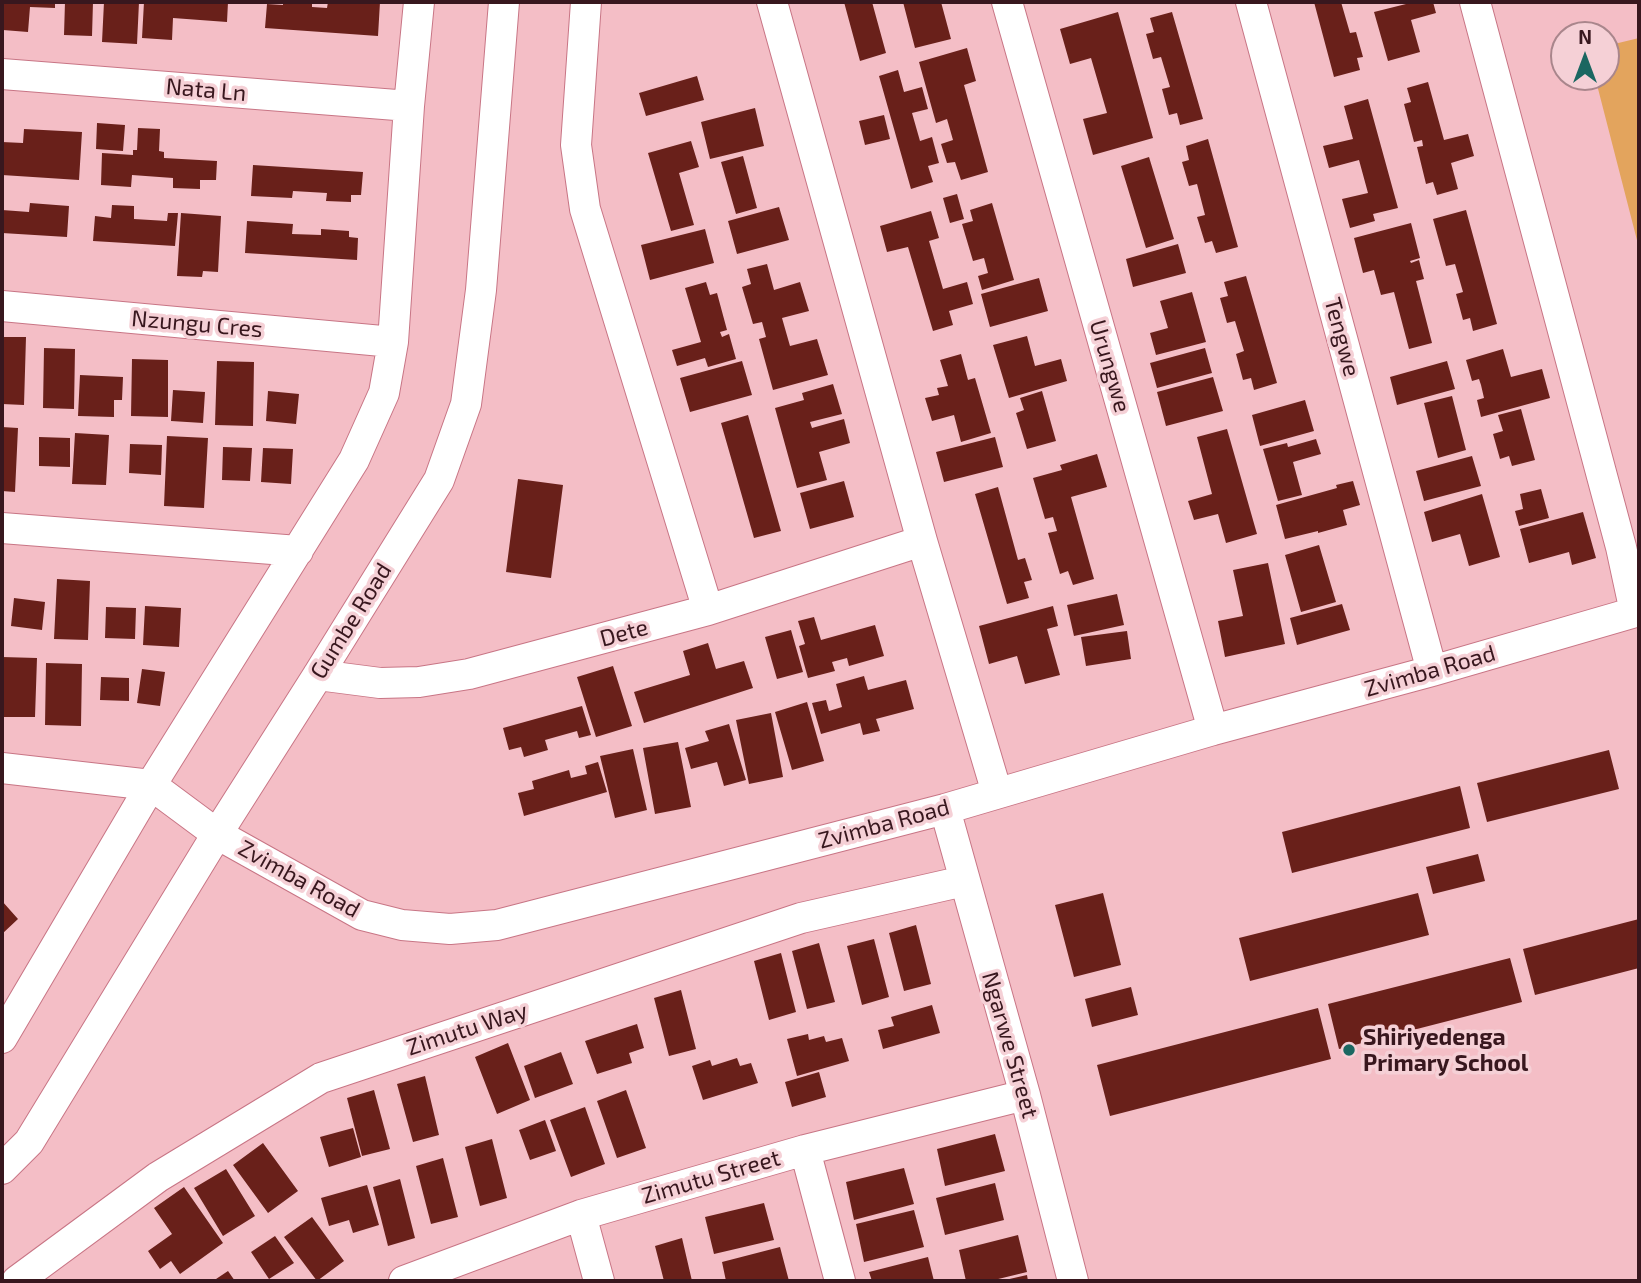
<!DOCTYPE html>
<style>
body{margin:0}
#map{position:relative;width:1641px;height:1283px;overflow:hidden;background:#f4bec6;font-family:"Exo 2",sans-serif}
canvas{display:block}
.frame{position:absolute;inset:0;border:4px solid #38171e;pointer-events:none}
.north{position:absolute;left:1550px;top:21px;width:70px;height:70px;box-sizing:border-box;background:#f5d0d6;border:2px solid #a9868c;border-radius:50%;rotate:0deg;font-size:19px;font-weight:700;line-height:28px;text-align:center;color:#38171e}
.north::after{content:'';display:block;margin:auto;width:24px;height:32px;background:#1b6761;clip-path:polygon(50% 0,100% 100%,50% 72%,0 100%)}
</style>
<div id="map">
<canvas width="1641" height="1283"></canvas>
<div class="frame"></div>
<div class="north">N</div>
</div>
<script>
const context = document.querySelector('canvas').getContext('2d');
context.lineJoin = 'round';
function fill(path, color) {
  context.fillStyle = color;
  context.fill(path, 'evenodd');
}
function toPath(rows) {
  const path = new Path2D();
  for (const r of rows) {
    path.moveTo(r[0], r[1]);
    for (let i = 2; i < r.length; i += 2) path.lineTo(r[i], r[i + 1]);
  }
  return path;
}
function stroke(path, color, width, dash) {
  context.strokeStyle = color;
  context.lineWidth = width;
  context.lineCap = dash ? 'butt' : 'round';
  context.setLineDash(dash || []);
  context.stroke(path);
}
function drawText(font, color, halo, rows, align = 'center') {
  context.font = font + ' "Exo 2",sans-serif';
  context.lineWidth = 7;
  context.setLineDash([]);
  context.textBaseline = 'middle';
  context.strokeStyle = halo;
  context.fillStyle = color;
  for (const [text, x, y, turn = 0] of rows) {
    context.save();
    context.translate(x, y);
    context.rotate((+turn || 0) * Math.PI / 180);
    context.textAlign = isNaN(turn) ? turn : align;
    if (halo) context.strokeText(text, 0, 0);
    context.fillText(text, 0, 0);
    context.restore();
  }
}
fill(toPath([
 [1639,38,1639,248,1595,77,1606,77,1606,46]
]), '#e3a45d');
fill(toPath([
 [2,2,55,2,55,8,30,7,28,32,3,30,4,5,2,5],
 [65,2,93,2,92,36,64,35],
 [104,2,139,2,137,44,102,42],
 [144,2,228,2,227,22,173,18,172,40,142,38],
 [283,2,312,2,312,7,327,8,328,2,380,2,378,36,265,28,267,4,283,5],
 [844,2,872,2,886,53,860,61],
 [903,2,941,2,951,39,915,48],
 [1314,2,1341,2,1350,33,1356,32,1363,57,1357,58,1360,70,1334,77],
 [1414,2,1433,2,1436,13,1411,20,1420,52,1388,61,1374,12],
 [1118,12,1153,138,1093,155,1083,119,1107,113,1091,58,1070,64,1060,29],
 [1172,12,1203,119,1180,125,1177,113,1169,115,1162,89,1170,87,1161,57,1153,59,1146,34,1154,32,1150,18],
 [967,48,976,81,964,85,988,172,961,180,955,162,947,163,941,144,953,140,947,119,936,123,919,62],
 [898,70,904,92,922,87,928,109,912,113,920,141,932,137,939,163,928,166,933,182,911,189,879,76],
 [697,76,704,100,646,116,639,93],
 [1428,82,1444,140,1468,134,1474,156,1451,163,1458,189,1437,195,1433,182,1426,184,1417,147,1423,146,1422,140,1414,142,1404,104,1411,102,1407,88],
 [1368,99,1398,208,1373,214,1375,221,1350,228,1342,199,1368,193,1359,160,1329,168,1323,146,1353,139,1344,106],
 [755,108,764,146,710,159,701,122],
 [884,115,890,139,865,145,859,121],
 [97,123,125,125,123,151,96,149],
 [138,128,160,129,159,151,164,152,164,158,217,161,216,180,200,180,200,189,173,188,173,178,132,175,131,187,101,185,102,153,133,155,133,150,137,150],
 [24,129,82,132,79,180,2,175,2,142,23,143],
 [1208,139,1238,247,1216,253,1212,241,1205,243,1197,217,1205,215,1197,184,1189,186,1182,162,1189,160,1186,146],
 [691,141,699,167,679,173,694,225,671,231,648,153],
 [743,156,757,208,736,214,721,162],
 [1149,157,1174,239,1146,248,1121,166],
 [253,165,363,172,361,195,351,195,351,202,326,201,327,193,293,191,292,198,251,196],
 [957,194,964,219,950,223,943,198],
 [30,203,69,206,67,237,2,233,2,210,29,212],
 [992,203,1014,280,982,290,978,276,988,273,984,258,973,261,962,224,973,221,970,210],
 [112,205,134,206,134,219,167,221,168,213,178,213,175,246,93,241,95,216,111,218],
 [779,207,789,240,737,254,728,221],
 [1466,210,1497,324,1473,331,1470,318,1463,320,1456,294,1463,292,1455,264,1446,266,1433,219],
 [931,211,939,238,929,241,943,289,967,282,973,304,949,311,953,325,933,331,908,247,887,252,880,226],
 [181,213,221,216,218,272,203,271,202,277,177,276],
 [247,221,293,224,292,234,321,235,321,229,349,231,349,237,358,238,357,260,245,253],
 [1411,223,1420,258,1410,261,1411,263,1419,260,1424,279,1416,281,1432,343,1409,349,1394,292,1381,295,1374,270,1363,273,1354,238],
 [705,229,714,263,650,280,641,245],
 [1178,244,1186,273,1133,287,1126,259],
 [767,264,774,290,800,282,809,311,782,318,790,346,817,339,828,375,773,390,759,339,766,337,762,322,753,324,742,287,751,284,747,269],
 [1246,276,1277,383,1254,390,1251,378,1243,380,1236,354,1244,351,1235,321,1227,323,1220,298,1228,296,1224,282],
 [1039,278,1048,311,990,327,981,294],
 [706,282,710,295,717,293,727,330,720,332,722,337,729,334,736,359,708,367,705,358,677,366,672,350,701,342,685,288],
 [1192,292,1206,342,1156,355,1150,333,1168,328,1160,301],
 [1027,336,1035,366,1061,359,1067,381,1009,398,993,345],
 [2,337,26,337,24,405,2,404],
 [44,348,75,349,74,409,43,408],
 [1205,348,1212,373,1157,388,1150,363],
 [1503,349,1511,377,1542,369,1550,398,1481,417,1477,400,1484,398,1481,385,1479,379,1472,381,1466,360],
 [961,354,968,380,975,378,991,433,961,442,954,415,932,421,925,398,939,395,937,388,948,386,940,360],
 [132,359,168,360,168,417,131,416],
 [217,361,254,362,253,426,215,425],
 [742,361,752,395,690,412,680,378],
 [1447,361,1455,389,1397,405,1390,377],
 [80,375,123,377,122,400,114,400,114,417,78,416],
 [1213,377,1223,411,1166,426,1157,392],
 [833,384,842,414,810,422,812,428,844,419,850,443,819,452,827,480,797,488,775,408,804,400,802,393],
 [173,390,205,392,203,423,171,421],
 [268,391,299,394,296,424,266,421],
 [1042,391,1056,441,1027,449,1016,413,1024,410,1020,398],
 [1452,396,1466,450,1438,458,1424,403],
 [1305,400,1314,431,1260,446,1252,415],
 [1521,409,1535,460,1512,466,1509,456,1500,459,1493,434,1503,431,1498,415],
 [748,415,781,531,754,538,721,423],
 [2,427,18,428,15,492,2,491],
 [1227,429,1257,534,1226,543,1218,514,1194,520,1188,501,1212,494,1197,437],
 [75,433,109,435,106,485,72,484],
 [167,436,208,438,204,508,164,506],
 [39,437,70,438,70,467,39,466],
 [995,437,1003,467,944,482,936,452],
 [1316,439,1321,454,1293,462,1302,495,1278,501,1263,449,1287,443,1288,447],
 [130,444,162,445,161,475,129,473],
 [223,447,252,448,250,481,222,480],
 [263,448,293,449,291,484,261,482],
 [1097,454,1107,487,1071,497,1094,579,1073,585,1068,571,1060,574,1048,533,1057,531,1053,517,1045,519,1033,478,1062,470,1060,465],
 [1472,456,1481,486,1424,501,1416,471],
 [518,479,563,485,551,578,506,572],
 [844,481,854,517,810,529,800,493],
 [1353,481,1360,505,1343,510,1347,525,1318,533,1318,531,1285,539,1276,505,1337,488,1336,485],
 [998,487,1018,560,1025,558,1032,580,1024,582,1029,598,1007,604,975,494],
 [1541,489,1549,518,1519,526,1515,511,1523,509,1520,494],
 [1482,494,1500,557,1469,566,1460,534,1432,542,1424,512],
 [1583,512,1596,558,1572,565,1569,552,1529,563,1520,529],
 [1319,545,1336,602,1301,612,1285,555],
 [1268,563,1285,644,1225,657,1218,621,1243,616,1233,570],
 [57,579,90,581,88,640,54,639],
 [1117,594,1124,625,1074,636,1067,605],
 [14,598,45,602,42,630,11,626],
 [1342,604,1350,630,1297,645,1290,618],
 [145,606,181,608,179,647,143,645],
 [1053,606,1058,626,1047,629,1060,675,1025,684,1017,656,989,664,979,626],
 [106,607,136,608,135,639,105,638],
 [814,617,821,640,875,625,884,656,849,666,847,658,832,662,835,671,808,678,799,646,805,644,798,621],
 [791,630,803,672,777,679,765,637],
 [1127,631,1131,659,1086,666,1081,637],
 [708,643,716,669,744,661,753,688,644,723,634,692,690,675,683,651],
 [2,657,37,658,35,717,2,717],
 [46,663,82,664,81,726,45,725],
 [613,666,632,726,596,737,577,677],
 [142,669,165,672,160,706,137,703],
 [864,676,868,690,906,680,914,709,876,719,880,731,863,735,860,723,821,734,812,703,826,700,829,711,842,707,836,684],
 [101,677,129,678,129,701,100,700],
 [807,702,824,761,792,770,775,712],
 [582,706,591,735,579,738,577,731,545,740,548,750,524,757,521,747,509,750,503,728],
 [771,713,783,777,749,784,736,720],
 [729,724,746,780,724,786,717,762,691,769,685,748,709,741,705,731],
 [678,742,691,807,655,814,643,748],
 [633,749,647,810,615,818,600,756],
 [1609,750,1619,789,1487,822,1477,783],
 [598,762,607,792,524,816,518,793,534,789,532,781,569,770,571,778,587,774,585,766],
 [1460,786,1470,828,1292,873,1282,832],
 [1478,854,1485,881,1433,894,1426,867],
 [1103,893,1121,965,1074,977,1055,905],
 [1418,893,1429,935,1250,981,1239,938],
 [2,901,18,919,2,934],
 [1639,919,1639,968,1535,995,1523,949],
 [916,925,931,984,904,991,889,933],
 [874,939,889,997,862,1005,847,946],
 [819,943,835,1002,807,1009,792,951],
 [781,953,796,1012,769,1020,754,961],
 [1510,958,1522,1002,1339,1049,1328,1004],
 [1131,987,1138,1015,1092,1027,1085,999],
 [681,990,696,1049,669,1056,654,998],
 [932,1005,940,1033,883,1049,878,1030,894,1026,891,1017],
 [1318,1008,1331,1059,1110,1116,1097,1065],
 [637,1024,644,1048,629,1053,632,1063,597,1074,585,1041],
 [808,1034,809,1040,824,1036,826,1042,842,1038,849,1061,797,1076,787,1039],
 [508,1043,530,1100,497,1114,475,1057],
 [561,1052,573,1084,535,1098,524,1066],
 [737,1058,740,1066,751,1063,758,1083,703,1100,692,1066,710,1060,712,1066],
 [819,1072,826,1097,792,1107,785,1082],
 [425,1076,439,1135,413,1142,397,1084],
 [374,1090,390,1149,362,1156,347,1098],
 [626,1090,646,1148,617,1158,597,1101],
 [585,1107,605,1164,571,1177,550,1120],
 [545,1120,556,1151,530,1160,519,1130],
 [353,1128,361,1157,329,1167,320,1137],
 [995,1134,1005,1171,945,1186,937,1149],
 [492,1139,507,1198,480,1206,465,1147],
 [263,1143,298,1191,268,1213,233,1165],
 [443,1158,458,1217,431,1224,416,1166],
 [904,1168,914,1204,854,1220,846,1182],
 [226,1169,255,1216,223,1236,194,1188],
 [400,1179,415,1238,388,1246,373,1187],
 [995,1183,1004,1220,945,1235,936,1198],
 [367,1185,379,1225,353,1233,349,1220,329,1226,321,1198],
 [184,1187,223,1243,180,1274,171,1261,160,1269,148,1251,172,1234,154,1208],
 [764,1203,774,1240,714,1254,705,1217],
 [914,1210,924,1247,864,1262,856,1224],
 [312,1217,344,1261,317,1281,284,1237],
 [1018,1235,1027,1272,990,1281,966,1281,959,1250],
 [275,1236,294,1263,269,1279,251,1252],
 [682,1238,692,1281,664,1281,655,1246],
 [780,1247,789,1281,726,1281,722,1262],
 [928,1257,934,1281,872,1281,869,1272],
 [228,1271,235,1281,213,1281],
 [1027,1275,1028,1281,1005,1281,1005,1280]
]), '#69201a');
const minor = toPath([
 [586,2,576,145,585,209,708,610],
 [772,2,922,541,997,793],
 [1007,2,1213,730],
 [1251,2,1432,671],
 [1475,2,1621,547,1635,612],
 [2,74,409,106],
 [2,306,393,342],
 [2,528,298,551],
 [318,675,380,683,419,682,469,674,708,610,922,541],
 [2,768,151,785,217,834,362,915,402,925,450,929,497,925,945,809,1213,730,1432,671,1639,611],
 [945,809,1025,1095,1073,1281],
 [2,1038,151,785,354,460,384,393,393,342,409,106,419,2],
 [805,1150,840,1281],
 [2,1169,29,1142,217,834,318,675,439,480,466,404,481,290,504,2],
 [581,1215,599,1281],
 [17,1281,158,1177,321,1078,801,918,964,881],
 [404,1281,581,1215,805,1150,1025,1095]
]);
stroke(minor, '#c87585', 32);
stroke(minor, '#fff', 30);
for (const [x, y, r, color] of [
 [1349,1050,7,"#1b6761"]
]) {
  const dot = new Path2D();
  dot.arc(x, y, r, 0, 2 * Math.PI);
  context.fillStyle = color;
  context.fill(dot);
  stroke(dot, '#f5d0d6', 2.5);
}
drawText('23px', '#38171e', '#f5d0d6', [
 ["Nata Ln",206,90,5],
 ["Nzungu Cres",197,324,5],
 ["Tengwe",1342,337,75],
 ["Urungwe",1110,366,74],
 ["Gumbe Road",351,621,-58],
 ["Dete",624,633,-15],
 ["Zvimba Road",1430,671,-16],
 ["Zvimba Road",884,824,-15],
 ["Zvimba Road",299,879,29],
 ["Zimutu Way",467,1029,-18],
 ["Ngarwe Street",1010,1045,74],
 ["Zimutu Street",711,1177,-16]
]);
drawText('bold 23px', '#38171e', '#f5d0d6', [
 ["Shiriyedenga",1363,1037],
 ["Primary School",1363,1063]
], 'left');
</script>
